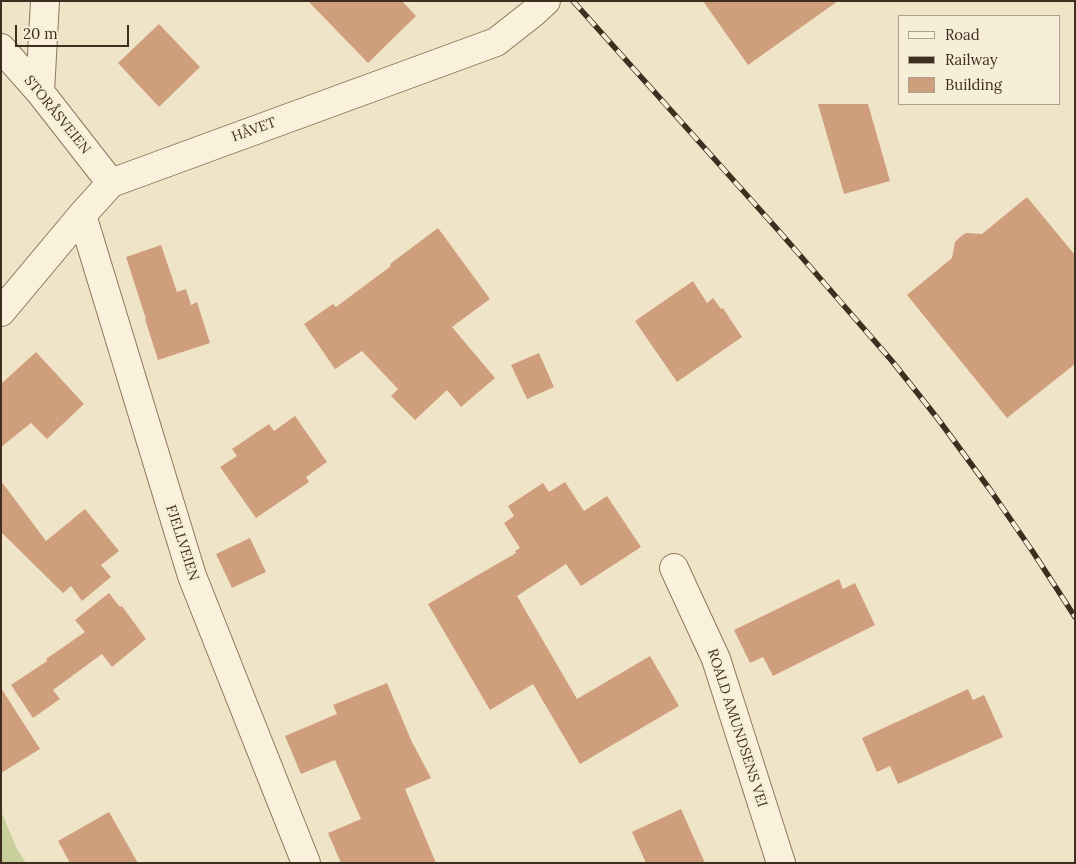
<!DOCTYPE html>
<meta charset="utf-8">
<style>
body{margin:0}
#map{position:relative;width:1076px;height:864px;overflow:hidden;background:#f0e4c8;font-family:Lora,serif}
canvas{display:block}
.frame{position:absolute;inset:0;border:2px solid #3d2e20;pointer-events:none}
.legend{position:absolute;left:898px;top:15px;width:162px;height:90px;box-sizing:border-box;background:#f7eed8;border:1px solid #ada18e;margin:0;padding:6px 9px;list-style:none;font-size:15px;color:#3d2e20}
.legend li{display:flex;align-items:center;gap:10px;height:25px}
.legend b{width:25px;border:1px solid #ada18e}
.scale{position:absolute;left:15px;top:25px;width:114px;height:22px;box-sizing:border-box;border:2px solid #3d2e20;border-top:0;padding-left:6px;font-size:15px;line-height:18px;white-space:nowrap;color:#3d2e20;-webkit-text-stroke:4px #f7eed8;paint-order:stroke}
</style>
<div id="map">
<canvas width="1076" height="864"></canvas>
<div class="frame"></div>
<ul class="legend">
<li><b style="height:6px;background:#faf1dc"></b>Road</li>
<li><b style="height:6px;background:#3d2e20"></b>Railway</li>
<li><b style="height:14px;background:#cf9f7d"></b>Building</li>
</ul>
<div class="scale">20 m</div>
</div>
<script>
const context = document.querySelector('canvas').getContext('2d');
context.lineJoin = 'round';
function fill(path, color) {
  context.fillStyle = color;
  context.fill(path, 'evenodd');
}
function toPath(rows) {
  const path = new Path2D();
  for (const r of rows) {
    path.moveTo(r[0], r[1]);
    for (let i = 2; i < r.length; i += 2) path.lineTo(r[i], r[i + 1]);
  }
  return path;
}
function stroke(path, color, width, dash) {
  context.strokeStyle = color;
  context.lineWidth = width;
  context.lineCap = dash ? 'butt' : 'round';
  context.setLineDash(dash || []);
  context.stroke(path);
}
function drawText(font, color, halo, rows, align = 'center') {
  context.font = font + ' Lora,serif';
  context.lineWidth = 5;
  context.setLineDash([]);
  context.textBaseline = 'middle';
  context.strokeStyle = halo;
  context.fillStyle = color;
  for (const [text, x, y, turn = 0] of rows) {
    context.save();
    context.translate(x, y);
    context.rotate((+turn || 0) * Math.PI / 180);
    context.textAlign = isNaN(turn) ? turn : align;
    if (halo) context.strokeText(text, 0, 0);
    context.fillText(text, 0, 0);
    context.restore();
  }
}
fill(toPath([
 [1,811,17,849,26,863,1,863]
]), '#c9cf9b');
fill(toPath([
 [308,1,402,1,416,16,368,63],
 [703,1,838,1,748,65],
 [159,24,200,67,159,107,118,63],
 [818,104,868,104,890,181,844,194],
 [1027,197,1075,255,1075,364,1007,418,907,295,952,258,955,242,960,237,966,233,982,234],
 [438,228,490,299,452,327,495,378,461,407,447,390,415,420,391,396,398,389,362,351,335,369,304,324,333,304,336,307,391,266,390,264],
 [161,245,177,292,186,289,191,305,197,302,210,343,158,360,145,319,146,319,126,257],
 [693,281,707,303,713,298,721,309,723,308,742,337,677,382,635,321],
 [36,352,84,404,47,439,31,423,1,447,1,384],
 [539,353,554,387,527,399,511,365],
 [295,416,327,462,306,477,309,482,256,518,220,467,237,456,232,449,269,424,274,431],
 [1,481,46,541,85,509,119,551,101,565,111,577,82,601,71,586,63,593,1,532],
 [565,482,584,511,607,496,641,547,581,586,566,564,517,596,577,699,650,656,679,706,580,764,533,684,490,710,428,604,516,553,515,551,520,548,504,523,514,516,508,506,543,483,549,492],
 [250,538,266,572,232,588,216,554],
 [839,579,843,589,855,583,875,625,773,676,763,657,750,663,734,630],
 [109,593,120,607,122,606,146,639,112,667,102,654,53,690,60,699,33,718,11,685,47,661,46,659,85,632,75,620],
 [387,683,411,740,431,778,405,789,436,863,341,863,328,833,361,819,335,760,301,774,285,736,337,714,333,705],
 [1,688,40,749,1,773],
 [968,689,973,700,984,695,1003,737,898,784,890,766,877,772,862,738],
 [681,809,705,863,646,863,632,832],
 [109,812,138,863,70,863,58,841]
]), '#cf9f7d');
const street = toPath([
 [1,48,40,92,111,183],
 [40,92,45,1],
 [82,215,192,576,306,863],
 [1,312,82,215,111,183,496,42,533,13,546,1],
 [674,568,716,659,781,863]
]);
stroke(street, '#8d765c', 30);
stroke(street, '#faf1dc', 28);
const rail = toPath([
 [573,1,778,230,892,361,938,419,991,491,1033,552,1075,617]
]);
stroke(rail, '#3d2e20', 5.5);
stroke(rail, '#f7eed8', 4, [11]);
drawText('14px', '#3d2e20', '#f7eed8', [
 ["STORÅSVEIEN",57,115,51],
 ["HÅVET",254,130,-20],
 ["FJELLVEIEN",182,543,72],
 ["ROALD AMUNDSENS VEI",737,728,72]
]);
</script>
